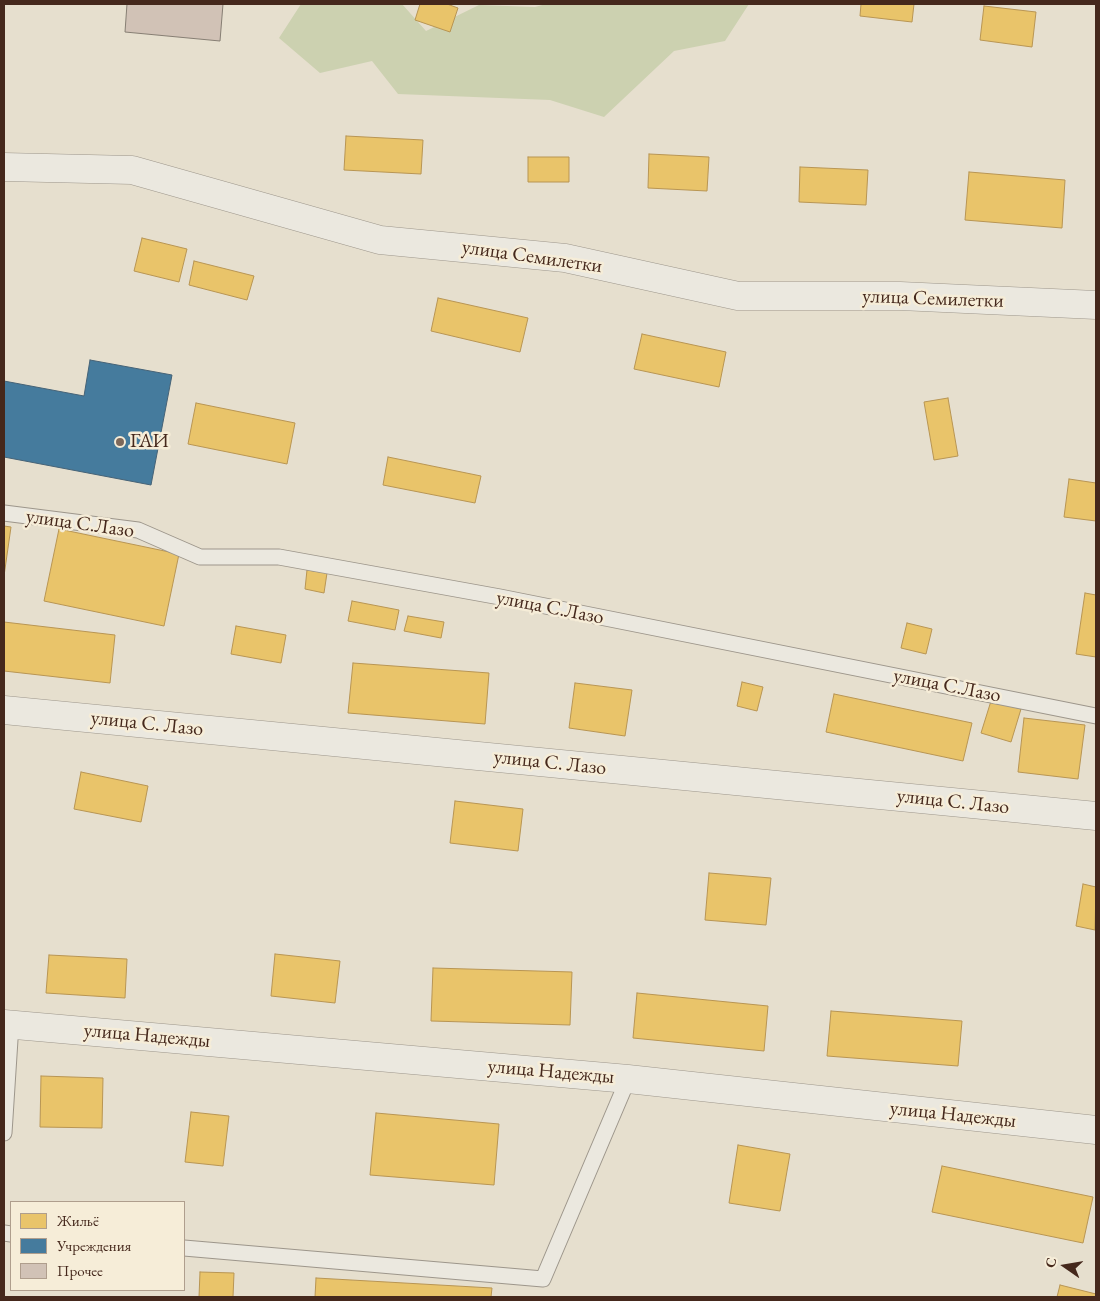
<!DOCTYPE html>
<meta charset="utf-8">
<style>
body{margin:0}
#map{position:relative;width:1100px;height:1301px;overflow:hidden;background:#e6dfce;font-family:"EB Garamond",serif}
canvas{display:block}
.frame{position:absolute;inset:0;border:5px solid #45281c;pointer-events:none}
.legend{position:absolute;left:10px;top:1201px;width:175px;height:90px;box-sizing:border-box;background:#f6edd8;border:1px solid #af9e8d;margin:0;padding:6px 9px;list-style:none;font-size:15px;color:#45281c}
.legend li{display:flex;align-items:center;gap:10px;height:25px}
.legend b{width:25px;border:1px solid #af9e8d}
.north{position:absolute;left:1040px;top:1241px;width:50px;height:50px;-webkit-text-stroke:4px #f6edd8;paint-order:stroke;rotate:283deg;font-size:14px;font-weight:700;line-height:20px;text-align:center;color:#45281c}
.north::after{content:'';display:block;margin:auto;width:18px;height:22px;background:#45281c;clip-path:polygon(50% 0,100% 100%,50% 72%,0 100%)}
</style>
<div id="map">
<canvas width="1100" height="1301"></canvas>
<div class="frame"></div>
<ul class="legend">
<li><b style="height:14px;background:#e9c46a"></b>Жильё</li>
<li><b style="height:14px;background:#457b9d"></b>Учреждения</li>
<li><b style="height:14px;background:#d1c2b6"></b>Прочее</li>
</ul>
<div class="north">С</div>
</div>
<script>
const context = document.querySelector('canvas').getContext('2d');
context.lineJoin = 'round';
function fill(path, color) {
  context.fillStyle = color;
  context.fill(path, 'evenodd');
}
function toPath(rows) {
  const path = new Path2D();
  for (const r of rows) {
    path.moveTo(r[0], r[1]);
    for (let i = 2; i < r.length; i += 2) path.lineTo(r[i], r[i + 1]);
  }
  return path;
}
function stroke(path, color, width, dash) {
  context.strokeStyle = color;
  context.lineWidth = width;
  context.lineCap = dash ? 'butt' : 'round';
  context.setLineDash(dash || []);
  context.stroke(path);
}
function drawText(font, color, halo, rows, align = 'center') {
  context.font = font + ' "EB Garamond",serif';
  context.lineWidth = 5;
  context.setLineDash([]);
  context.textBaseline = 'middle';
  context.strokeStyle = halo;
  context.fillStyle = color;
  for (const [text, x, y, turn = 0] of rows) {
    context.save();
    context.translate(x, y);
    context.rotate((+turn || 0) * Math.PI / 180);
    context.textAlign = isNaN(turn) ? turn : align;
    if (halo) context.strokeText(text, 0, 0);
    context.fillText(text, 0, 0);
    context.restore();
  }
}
fill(toPath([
 [301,4,402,4,426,31,479,5,535,7,546,4,749,4,725,41,674,51,604,117,550,100,398,94,372,61,320,73,279,38]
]), '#ccd1b0');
const homes = toPath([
 [420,4,447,4,458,8,450,32,415,20,420,4],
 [861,4,914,4,912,22,860,16,861,4],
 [984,6,1036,12,1032,47,980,40,984,6],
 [346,136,423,140,421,174,344,170,346,136],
 [649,154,709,157,707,191,648,188,649,154],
 [528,157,569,157,569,182,528,182,528,157],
 [800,167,868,170,866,205,799,202,800,167],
 [969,172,1065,180,1062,228,965,220,969,172],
 [142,238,187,249,179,282,134,271,142,238],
 [194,261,254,276,247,300,189,285,194,261],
 [438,298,528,318,520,352,431,331,438,298],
 [642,334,726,352,719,387,634,369,642,334],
 [948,398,958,456,934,460,924,402,948,398],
 [196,403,295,423,287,464,188,444,196,403],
 [388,457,481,476,475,503,383,485,388,457],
 [1069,479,1096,483,1096,521,1064,517,1069,479],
 [4,526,11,527,4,576,4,526],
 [59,529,179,554,164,626,44,601,59,529],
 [307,570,327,573,324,593,305,589,307,570],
 [1085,593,1096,595,1096,657,1076,654,1085,593],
 [352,601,399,610,395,630,348,621,352,601],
 [408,616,444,622,441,638,404,631,408,616],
 [4,622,115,635,110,683,4,671,4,622],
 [907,623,932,629,926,654,901,648,907,623],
 [236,626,286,635,281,663,231,654,236,626],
 [353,663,489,673,485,724,348,713,353,663],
 [742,682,763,687,757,711,737,706,742,682],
 [575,683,632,690,625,736,569,728,575,683],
 [834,694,972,723,963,761,826,732,834,694],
 [991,701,1021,709,1011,742,981,733,991,701],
 [1024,718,1085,725,1078,779,1018,772,1024,718],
 [81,772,148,786,141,822,74,809,81,772],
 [455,801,523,809,518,851,450,843,455,801],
 [709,873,771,878,766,925,705,920,709,873],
 [1083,884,1096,887,1095,930,1076,926,1083,884],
 [275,954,340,961,335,1003,271,996,275,954],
 [49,955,127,959,125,998,46,993,49,955],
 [433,968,572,972,570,1025,431,1021,433,968],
 [637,993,768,1006,764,1051,633,1038,637,993],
 [831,1011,962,1021,958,1066,827,1056,831,1011],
 [41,1076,103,1078,102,1128,40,1127,41,1076],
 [191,1112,229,1116,223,1166,185,1162,191,1112],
 [376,1113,499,1124,494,1185,370,1175,376,1113],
 [738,1145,790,1154,780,1211,729,1203,738,1145],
 [942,1166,1093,1197,1083,1243,932,1212,942,1166],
 [200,1272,234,1273,233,1297,199,1297,200,1272],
 [316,1278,492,1288,491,1297,315,1297,316,1278],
 [1060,1285,1096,1294,1096,1297,1057,1297,1060,1285]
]);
fill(homes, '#e9c46a');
stroke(homes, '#b89553', 1);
const public = toPath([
 [90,360,172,375,151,485,4,457,4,381,84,396,90,360]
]);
fill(public, '#457b9d');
stroke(public, '#456276', 1);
const building = toPath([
 [127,4,223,4,220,41,125,32,127,4]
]);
fill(building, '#d1c2b6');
stroke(building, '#867e73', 1);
const lane = toPath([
 [4,513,138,530,200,557,279,557,500,597,1096,716],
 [4,1133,11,1024],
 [4,1233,11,1234],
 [184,1248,543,1279,628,1079]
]);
const street = toPath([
 [4,167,132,170,380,240,565,258,738,296,900,296,1096,305],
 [4,710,1096,816],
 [4,1024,628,1079,1096,1130]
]);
stroke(lane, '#9d968b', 17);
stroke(street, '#9d968b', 29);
stroke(lane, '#ebe8df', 15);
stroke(street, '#ebe8df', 28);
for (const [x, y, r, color] of [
 [120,442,5,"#7d685a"]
]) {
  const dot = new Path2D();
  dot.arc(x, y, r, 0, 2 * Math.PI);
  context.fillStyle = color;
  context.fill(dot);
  stroke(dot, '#f6edd8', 2);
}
drawText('20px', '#45281c', '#f6edd8', [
 ["улица Семилетки",532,257,8],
 ["улица Семилетки",933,299,2],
 ["улица С.Лазо",80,524,8],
 ["улица С.Лазо",550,608,11],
 ["улица С.Лазо",947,686,11],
 ["улица С. Лазо",147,724,6],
 ["улица С. Лазо",550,763,6],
 ["улица С. Лазо",953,802,6],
 ["улица Надежды",147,1036,5],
 ["улица Надежды",551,1072,5],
 ["улица Надежды",953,1115,6]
]);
drawText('20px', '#45281c', '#f6edd8', [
 ["ГАИ",130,442]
], 'left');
</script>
